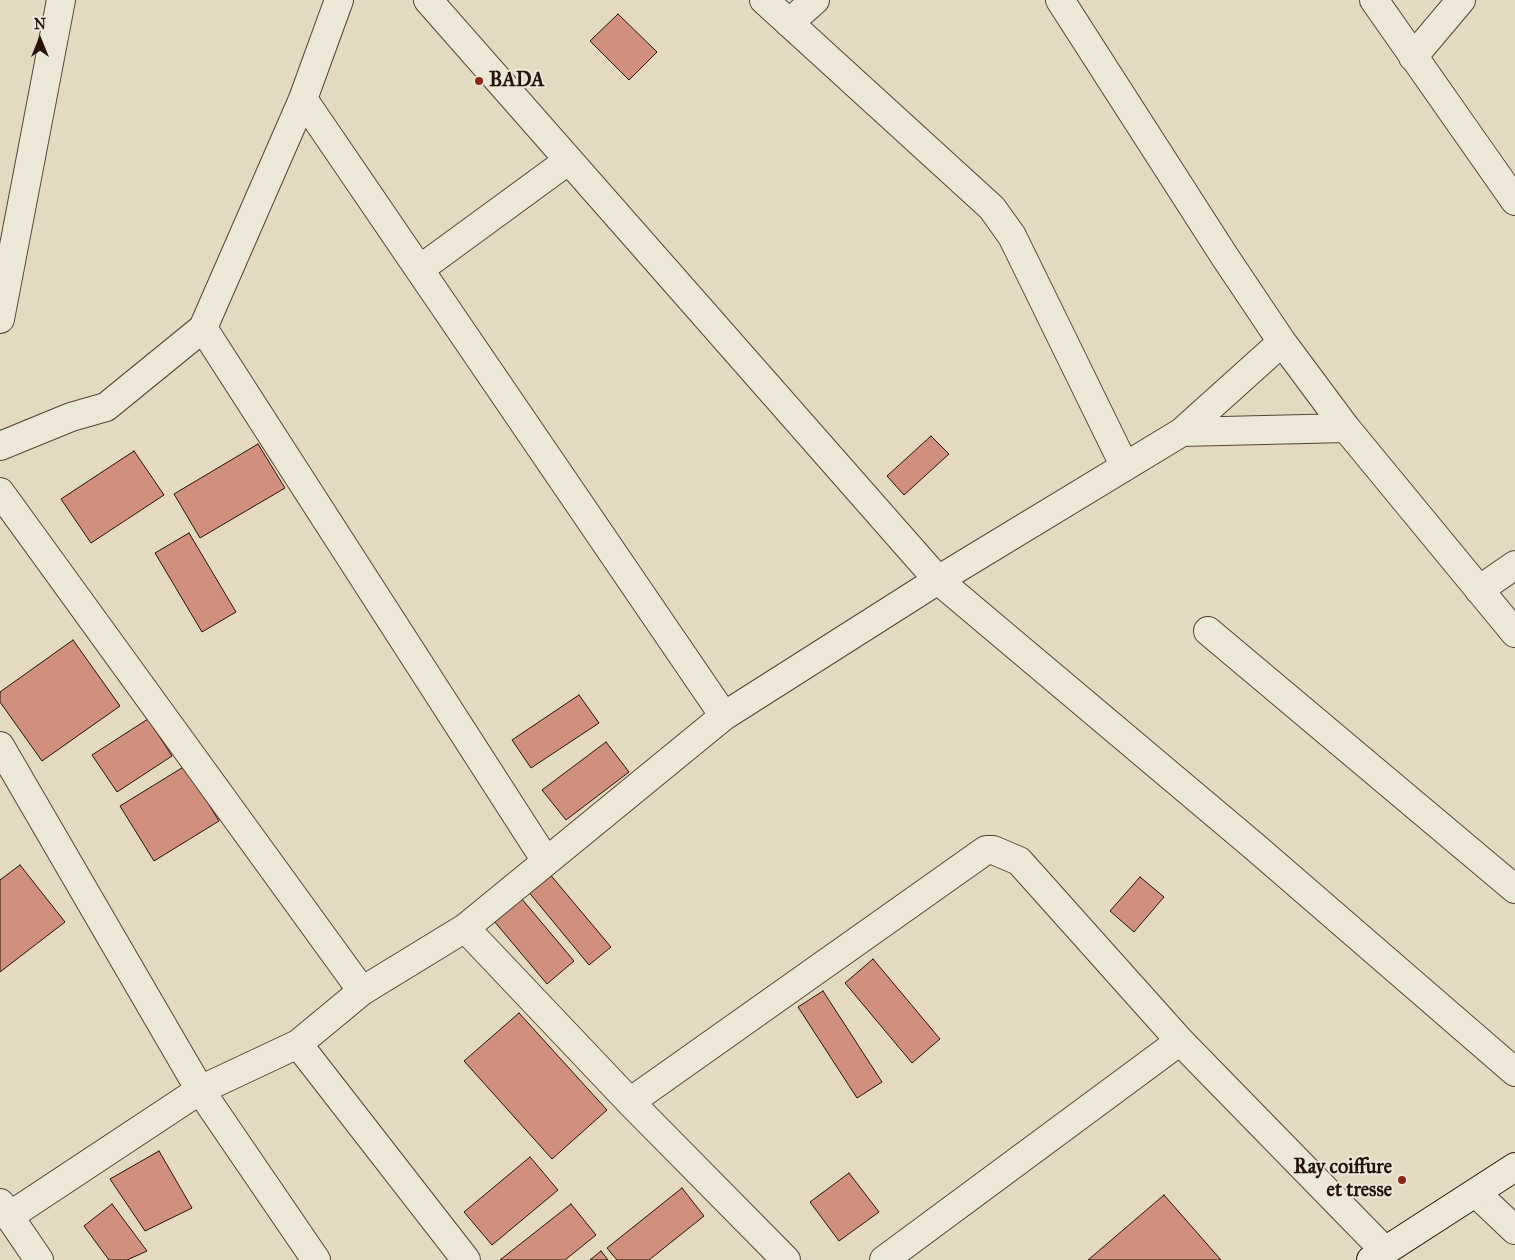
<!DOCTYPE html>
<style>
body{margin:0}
#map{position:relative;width:1515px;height:1260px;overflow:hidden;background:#e4dac1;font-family:"IM FELL Great Primer",serif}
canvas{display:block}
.north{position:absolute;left:15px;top:15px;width:50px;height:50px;-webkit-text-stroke:4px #ede7d7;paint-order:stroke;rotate:0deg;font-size:14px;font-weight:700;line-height:20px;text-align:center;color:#251208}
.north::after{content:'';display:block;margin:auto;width:18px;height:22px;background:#251208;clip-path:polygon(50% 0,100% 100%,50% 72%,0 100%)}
</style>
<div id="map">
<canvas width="1515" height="1260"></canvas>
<div class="north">N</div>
</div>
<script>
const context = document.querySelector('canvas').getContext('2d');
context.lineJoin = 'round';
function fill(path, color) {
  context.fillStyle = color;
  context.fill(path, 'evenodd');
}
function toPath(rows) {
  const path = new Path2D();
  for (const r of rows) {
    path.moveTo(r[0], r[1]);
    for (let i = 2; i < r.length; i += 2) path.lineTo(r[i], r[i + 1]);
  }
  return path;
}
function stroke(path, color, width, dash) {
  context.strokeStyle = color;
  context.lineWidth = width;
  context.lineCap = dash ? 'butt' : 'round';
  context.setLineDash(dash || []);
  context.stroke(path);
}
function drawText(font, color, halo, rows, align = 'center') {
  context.font = font + ' "IM FELL Great Primer",serif';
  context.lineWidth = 4;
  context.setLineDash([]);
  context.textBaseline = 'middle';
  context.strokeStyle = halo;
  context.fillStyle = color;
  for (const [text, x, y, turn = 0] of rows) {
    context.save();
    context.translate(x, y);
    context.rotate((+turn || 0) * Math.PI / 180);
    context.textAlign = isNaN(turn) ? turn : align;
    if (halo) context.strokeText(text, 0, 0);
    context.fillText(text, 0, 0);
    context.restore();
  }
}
const building = toPath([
 [618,14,657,52,629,80,590,41,618,14],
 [931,436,949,454,904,495,887,476,931,436],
 [258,444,285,488,200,538,174,494,258,444],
 [134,451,164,495,91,543,61,499,134,451],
 [189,533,236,612,202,632,155,553,189,533],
 [73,640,120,706,42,761,0,702,0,692,73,640],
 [579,695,599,723,531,768,512,740,579,695],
 [148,719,172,756,117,792,92,755,148,719],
 [606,742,629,772,566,820,542,790,606,742],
 [185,766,219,821,154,861,120,806,185,766],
 [20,865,65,922,0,972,0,880,20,865],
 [548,872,611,947,589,965,527,890,548,872],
 [1140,877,1164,897,1134,932,1110,911,1140,877],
 [521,898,574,961,547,984,494,921,521,898],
 [873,959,940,1039,912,1063,845,983,873,959],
 [823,991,882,1082,857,1098,798,1007,823,991],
 [519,1013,607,1110,552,1159,464,1061,519,1013],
 [159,1151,192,1208,145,1231,110,1179,159,1151],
 [530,1157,558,1190,492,1245,464,1212,530,1157],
 [849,1173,879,1212,839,1241,810,1202,849,1173],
 [682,1188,704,1216,649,1260,617,1260,607,1248,682,1188],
 [1164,1195,1221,1260,1088,1260,1164,1195],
 [112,1204,147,1251,127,1260,109,1260,84,1226,112,1204],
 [571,1204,596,1235,565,1260,500,1260,571,1204],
 [601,1251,608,1260,590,1260,601,1251]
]);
fill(building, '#d18f7e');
stroke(building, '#251208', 1);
const minor = toPath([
 [428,0,938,580,1255,847,1515,1072],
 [764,0,992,208,1012,236,1124,465],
 [1060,0,1225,257,1282,342,1346,428,1515,633],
 [1374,0,1515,201],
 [789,23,815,0],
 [1413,57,1461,0],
 [303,99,724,716],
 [420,269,569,160],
 [0,319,61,0],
 [203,328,546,861],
 [1182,432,1346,428],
 [0,446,71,417,106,407,203,328,303,99,339,0],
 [0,492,362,991],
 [1479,590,1515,565],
 [1208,631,1515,889],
 [0,746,200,1090,316,1260],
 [465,928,630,1102,786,1260],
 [298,1044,466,1260],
 [630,1102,986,850,993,850,1019,861,1180,1041,1385,1251],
 [1476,1193,1515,1230],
 [0,1203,39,1260],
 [8,1217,200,1090,298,1044,362,991,465,928,724,716,938,580,1182,432,1282,342],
 [884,1260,1180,1041]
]);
const secondary = toPath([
 [1371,1260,1515,1167]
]);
stroke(minor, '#554436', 30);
stroke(secondary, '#251208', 30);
stroke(minor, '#ede7d7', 28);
stroke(secondary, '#ede7d7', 28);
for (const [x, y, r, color] of [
 [479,81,5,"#8f2418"],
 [1402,1180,5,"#8f2418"]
]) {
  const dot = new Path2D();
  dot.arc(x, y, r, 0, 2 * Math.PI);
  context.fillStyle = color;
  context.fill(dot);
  stroke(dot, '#ede7d7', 2);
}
drawText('bold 20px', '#251208', '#ede7d7', [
 ["BADA",489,81],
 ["Ray coiffure",1392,1168,"right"],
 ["et tresse",1392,1191,"right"]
], 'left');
</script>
